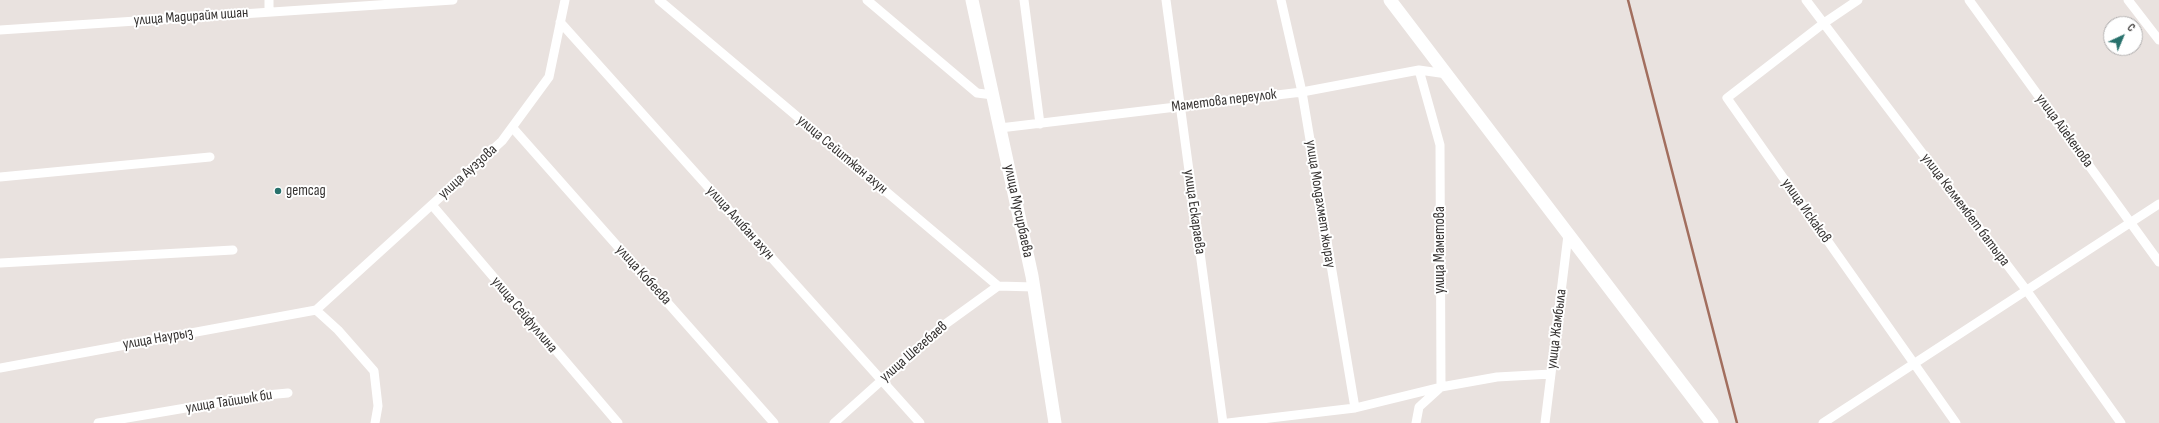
<!DOCTYPE html>
<meta charset="utf-8">
<style>
body{margin:0}
#map{position:relative;width:2159px;height:423px;overflow:hidden;background:#e9e2df;font-family:"Sofia Sans Condensed",sans-serif}
canvas{display:block}
.north{position:absolute;left:2103px;top:16px;width:40px;height:40px;box-sizing:border-box;background:#fff;border:1px solid #afadad;border-radius:50%;rotate:44deg;font-size:11px;font-weight:700;line-height:16px;text-align:center;color:#363332}
.north::after{content:'';display:block;margin:auto;width:14px;height:18px;background:#28716c;clip-path:polygon(50% 0,100% 100%,50% 72%,0 100%)}
</style>
<div id="map">
<canvas width="2159" height="423"></canvas>
<div class="north">С</div>
</div>
<script>
const context = document.querySelector('canvas').getContext('2d');
context.lineJoin = 'round';
function toPath(rows) {
  const path = new Path2D();
  for (const r of rows) {
    path.moveTo(r[0], r[1]);
    for (let i = 2; i < r.length; i += 2) path.lineTo(r[i], r[i + 1]);
  }
  return path;
}
function stroke(path, color, width, dash) {
  context.strokeStyle = color;
  context.lineWidth = width;
  context.lineCap = dash ? 'butt' : 'round';
  context.setLineDash(dash || []);
  context.stroke(path);
}
function drawText(font, color, halo, rows, align = 'center') {
  context.font = font + ' "Sofia Sans Condensed",sans-serif';
  context.lineWidth = 4;
  context.setLineDash([]);
  context.textBaseline = 'middle';
  context.strokeStyle = halo;
  context.fillStyle = color;
  for (const [text, x, y, turn = 0] of rows) {
    context.save();
    context.translate(x, y);
    context.rotate((+turn || 0) * Math.PI / 180);
    context.textAlign = isNaN(turn) ? turn : align;
    if (halo) context.strokeText(text, 0, 0);
    context.fillText(text, 0, 0);
    context.restore();
  }
}
stroke(toPath([
 [1628,0,1737,423]
]), '#a26e5e', 2.5);
stroke(toPath([
 [269,0,269,12],
 [659,0,998,286,1034,287],
 [867,0,977,93,993,95],
 [1024,0,1040,124],
 [1166,0,1223,423],
 [1281,0,1302,92,1355,408],
 [1806,0,2027,291,2121,423],
 [1858,0,1824,23,1727,98,1956,423],
 [1969,0,2159,262],
 [2128,0,2159,40],
 [560,22,920,423],
 [0,30,453,0],
 [512,127,774,423],
 [1000,128,1302,92,1419,70,1447,74],
 [0,177,210,157],
 [432,205,618,423],
 [0,263,233,250],
 [316,310,502,141,549,77,565,0],
 [316,310,338,330,374,371,378,406,375,423],
 [0,368,316,310],
 [98,423,256,396,288,393],
 [834,423,940,328,998,286],
 [1228,423,1355,408,1441,387,1497,377,1551,374],
 [1416,423,1419,407,1441,387,1440,145,1419,70],
 [1545,423,1568,235],
 [1823,423,2159,204]
]), '#fff', 9);
stroke(toPath([
 [972,0,1032,276,1055,423],
 [1390,0,1712,423]
]), '#fff', 13);
for (const [x, y, r, color] of [
 [278,191,4,"#28716c"]
]) {
  const dot = new Path2D();
  dot.arc(x, y, r, 0, 2 * Math.PI);
  context.fillStyle = color;
  context.fill(dot);
  stroke(dot, '#fff', 1.5);
}
drawText('15px', '#363332', '#fff', [
 ["улица Мадирайм ишан",191,17,-4],
 ["Маметова переулок",1224,101,-7],
 ["улица Айекенова",2064,131,54],
 ["улица Сейитжан ахун",842,155,40],
 ["улица Ауэзова",468,172,-42],
 ["улица Молдахмет жырау",1320,204,81],
 ["улица Келмембет батыра",1965,210,53],
 ["улица Мусирбаева",1018,211,78],
 ["улица Искаков",1806,211,55],
 ["улица Ескараева",1194,212,82],
 ["улица Алибан ахун",740,223,48],
 ["улица Маметова",1440,250,-90],
 ["улица Кобеева",643,275,48],
 ["улица Сейфуллина",524,315,50],
 ["улица Жамбыла",1557,329,-83],
 ["улица Наурыз",158,339,-10],
 ["улица Шегебаев",914,352,-41],
 ["улица Тайшык би",229,402,-9]
]);
drawText('15px', '#363332', '#fff', [
 ["детсад",286,191]
], 'left');
</script>
